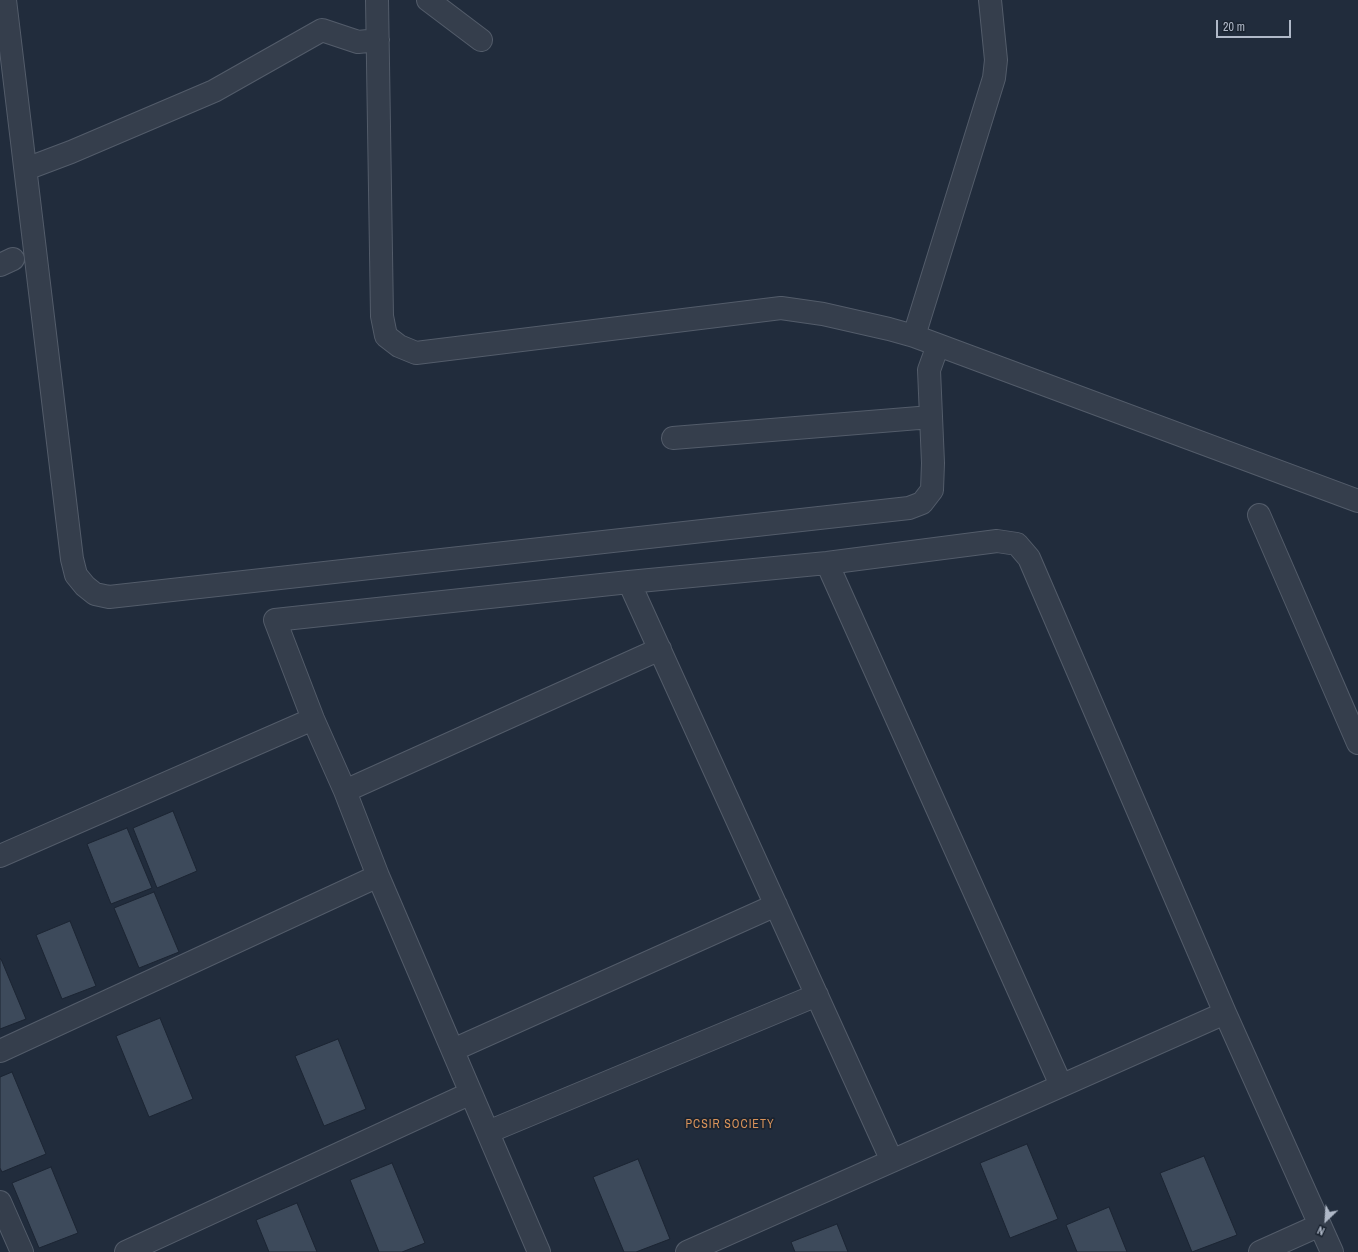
<!DOCTYPE html>
<style>
body{margin:0}
#map{position:relative;width:1358px;height:1252px;overflow:hidden;background:#212c3c;font-family:"Archivo Narrow",sans-serif}
canvas{display:block}
.north{position:absolute;left:1306px;top:1200px;width:40px;height:40px;-webkit-text-stroke:3px #1a2330;paint-order:stroke;rotate:205deg;font-size:11px;font-weight:700;line-height:16px;text-align:center;color:#b0b9c8}
.north::after{content:'';display:block;margin:auto;width:14px;height:18px;background:#b0b9c8;clip-path:polygon(50% 0,100% 100%,50% 72%,0 100%)}
.scale{position:absolute;left:1216px;top:20px;width:75px;height:18px;box-sizing:border-box;border:2px solid #b0b9c8;border-top:0;padding-left:5px;font-size:12px;line-height:14px;white-space:nowrap;color:#b0b9c8;-webkit-text-stroke:3px #1a2330;paint-order:stroke}
</style>
<div id="map">
<canvas width="1358" height="1252"></canvas>
<div class="north">N</div>
<div class="scale">20 m</div>
</div>
<script>
const context = document.querySelector('canvas').getContext('2d');
context.lineJoin = 'round';
function fill(path, color) {
  context.fillStyle = color;
  context.fill(path, 'evenodd');
}
function toPath(rows) {
  const path = new Path2D();
  for (const r of rows) {
    path.moveTo(r[0], r[1]);
    for (let i = 2; i < r.length; i += 2) path.lineTo(r[i], r[i + 1]);
  }
  return path;
}
function stroke(path, color, width, dash) {
  context.strokeStyle = color;
  context.lineWidth = width;
  context.lineCap = dash ? 'butt' : 'round';
  context.setLineDash(dash || []);
  context.stroke(path);
}
function drawText(font, color, halo, rows, align = 'center') {
  context.font = font + ' "Archivo Narrow",sans-serif';
  context.lineWidth = 3.5;
  context.setLineDash([]);
  context.textBaseline = 'middle';
  context.strokeStyle = halo;
  context.fillStyle = color;
  for (const [text, x, y, turn = 0] of rows) {
    context.save();
    context.translate(x, y);
    context.rotate((+turn || 0) * Math.PI / 180);
    context.textAlign = isNaN(turn) ? turn : align;
    if (halo) context.strokeText(text, 0, 0);
    context.fillText(text, 0, 0);
    context.restore();
  }
}
const building = toPath([
 [173,811,197,871,157,888,133,828,173,811],
 [127,828,152,888,111,904,87,844,127,828],
 [154,892,179,952,139,968,114,908,154,892],
 [70,921,96,986,62,999,36,935,70,921],
 [0,959,1,959,26,1019,0,1029,0,959],
 [160,1018,193,1099,149,1117,116,1036,160,1018],
 [338,1039,366,1109,324,1126,295,1056,338,1039],
 [12,1072,46,1154,2,1172,0,1168,0,1077,12,1072],
 [1027,1144,1058,1219,1010,1238,980,1163,1027,1144],
 [1204,1156,1237,1235,1192,1252,1160,1173,1204,1156],
 [638,1159,670,1239,636,1252,624,1252,593,1177,638,1159],
 [392,1163,425,1243,402,1252,379,1252,350,1180,392,1163],
 [51,1167,78,1233,39,1248,12,1183,51,1167],
 [297,1203,317,1252,269,1252,256,1220,297,1203],
 [1109,1207,1127,1252,1077,1252,1066,1225,1109,1207],
 [837,1224,848,1252,795,1252,791,1242,837,1224]
]);
fill(building, '#3d4a5b');
stroke(building, '#1c2533', 1);
const minor = toPath([
 [5,0,72,559,76,575,85,586,95,594,109,597,909,508,922,503,932,490,933,463,929,370,938,345],
 [377,0,382,316,386,336,399,346,416,353,781,308,823,314,889,329,914,336,1358,501],
 [428,0,481,40],
 [26,169,71,152,214,91,322,30,358,42,378,40],
 [0,265,13,259],
 [914,336,994,78,996,60,990,0],
 [673,438,931,417],
 [1259,515,1358,743],
 [827,563,1061,1085],
 [629,582,892,1161],
 [345,791,660,649],
 [0,856,313,719],
 [453,1050,776,905],
 [0,1051,378,876],
 [488,1132,817,995],
 [0,1202,22,1252],
 [126,1252,471,1093],
 [539,1252,378,876,345,791,313,719,275,620,629,582,827,563,997,541,1017,544,1029,558,1225,1013,1332,1252],
 [687,1252,1225,1013],
 [1260,1252,1320,1225]
]);
stroke(minor, '#535c6a', 24);
stroke(minor, '#353e4c', 22);
context.letterSpacing = '1px';
drawText('12px', '#d9935a', '#1a2330', [
 ["PCSIR SOCIETY",730,1125]
]);
context.letterSpacing = '0px';
</script>
